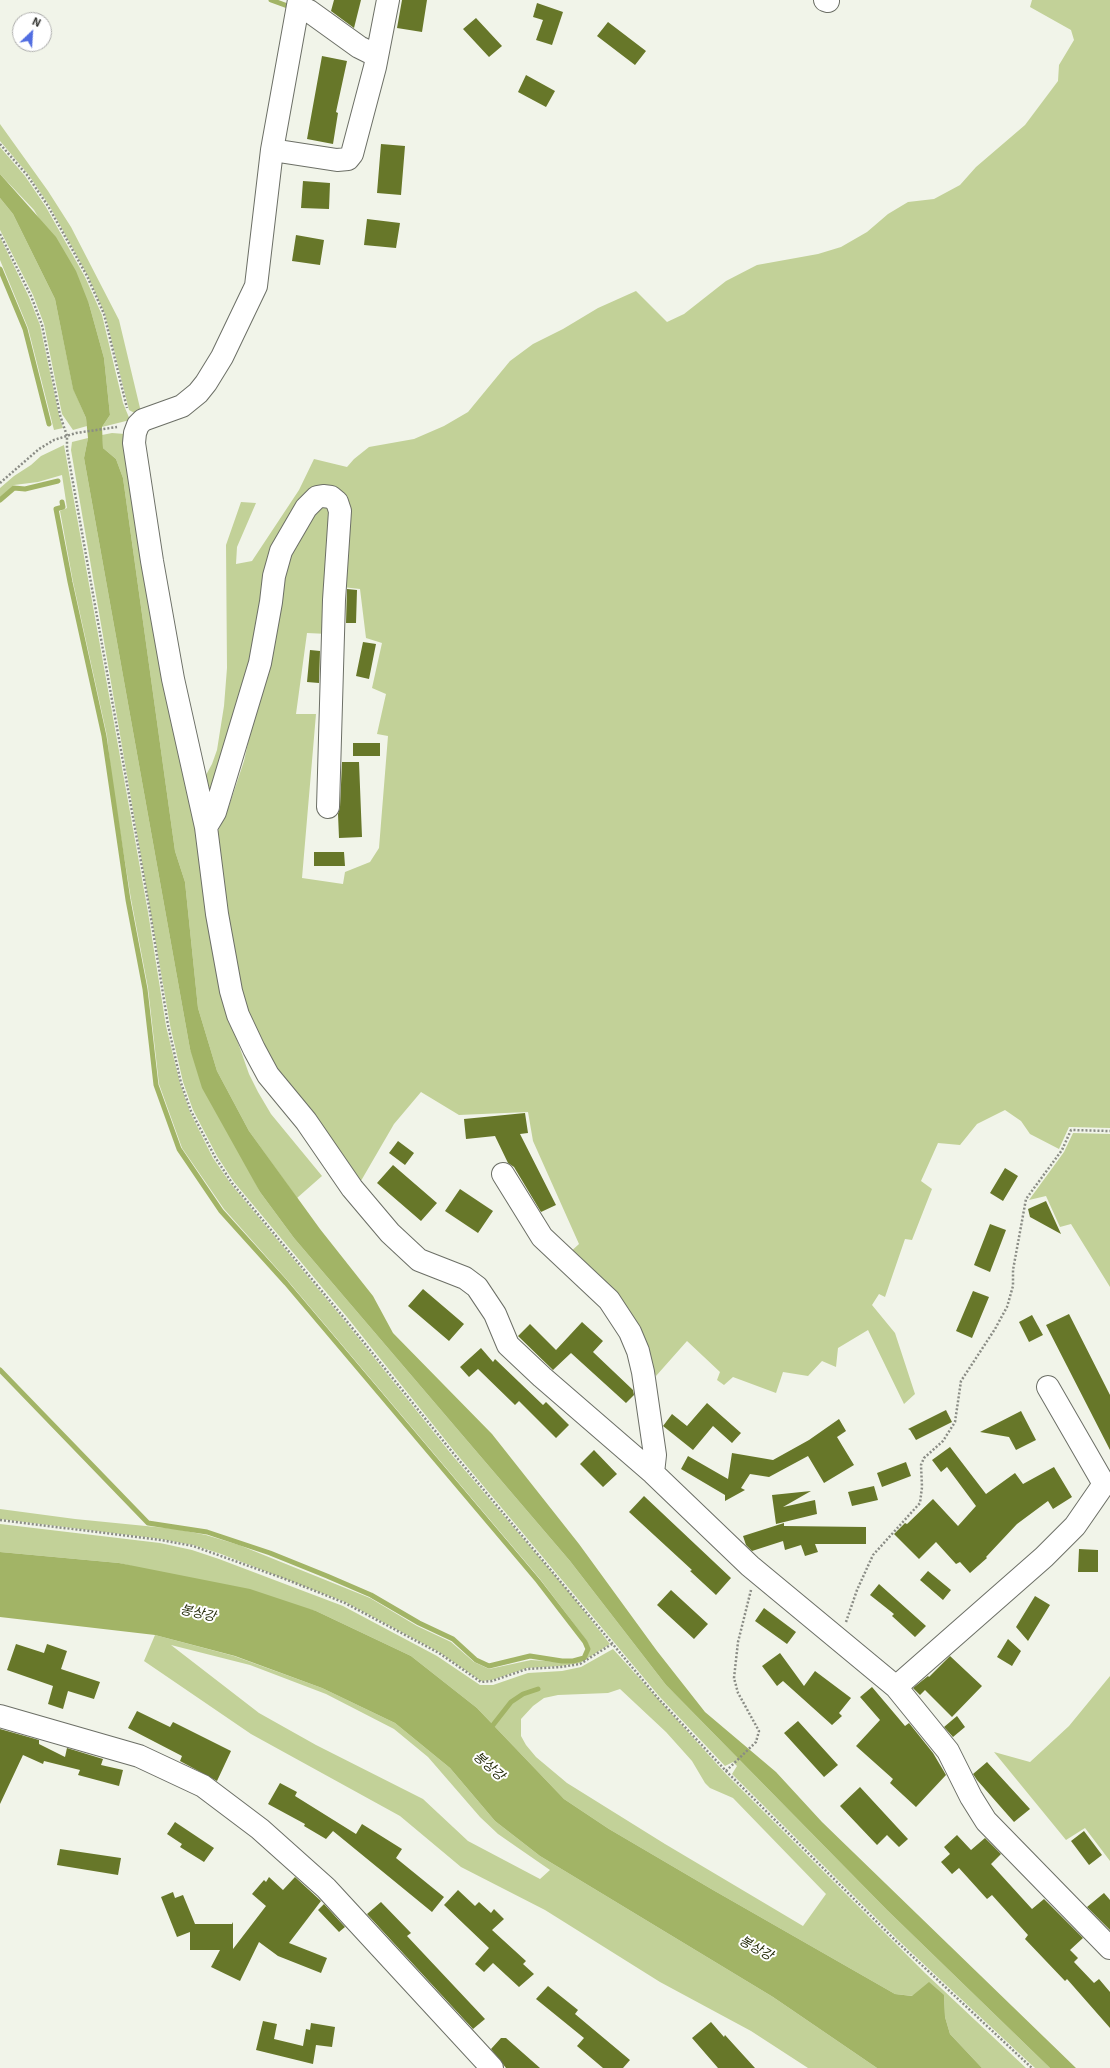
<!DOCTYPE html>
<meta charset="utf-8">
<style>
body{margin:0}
#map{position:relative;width:1110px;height:2068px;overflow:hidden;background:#f1f4e9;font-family:"Exo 2",sans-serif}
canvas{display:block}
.north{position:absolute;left:12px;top:12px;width:40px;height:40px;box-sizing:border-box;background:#fff;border:1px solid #adadac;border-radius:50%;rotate:25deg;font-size:11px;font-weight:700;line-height:16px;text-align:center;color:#32332f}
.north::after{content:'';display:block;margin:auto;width:14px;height:18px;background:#516de1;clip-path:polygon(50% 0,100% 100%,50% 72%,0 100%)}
</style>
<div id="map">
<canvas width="1110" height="2068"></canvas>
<div class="north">N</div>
</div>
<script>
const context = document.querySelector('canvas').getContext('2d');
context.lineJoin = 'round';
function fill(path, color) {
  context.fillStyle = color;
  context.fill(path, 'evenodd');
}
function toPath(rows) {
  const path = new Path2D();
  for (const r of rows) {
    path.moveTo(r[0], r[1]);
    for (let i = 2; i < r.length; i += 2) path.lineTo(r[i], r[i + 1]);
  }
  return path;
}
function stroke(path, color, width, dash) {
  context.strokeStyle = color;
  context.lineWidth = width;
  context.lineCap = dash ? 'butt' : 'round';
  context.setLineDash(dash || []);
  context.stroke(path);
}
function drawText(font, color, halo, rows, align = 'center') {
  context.font = font + ' "Exo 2","Noto Sans KR",sans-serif';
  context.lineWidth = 4;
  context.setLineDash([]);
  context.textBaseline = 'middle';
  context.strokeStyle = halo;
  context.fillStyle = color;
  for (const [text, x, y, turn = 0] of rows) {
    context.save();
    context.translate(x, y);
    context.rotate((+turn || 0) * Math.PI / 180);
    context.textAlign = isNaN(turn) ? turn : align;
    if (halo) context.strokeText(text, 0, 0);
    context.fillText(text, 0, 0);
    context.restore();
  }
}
fill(toPath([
 [1032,0,1110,0,1110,1128,1069,1127,1059,1149,1030,1134,1021,1121,1005,1110,977,1124,960,1145,938,1143,921,1181,932,1189,912,1240,905,1239,885,1297,879,1294,872,1305,895,1333,915,1394,904,1404,868,1330,838,1348,836,1367,822,1361,808,1376,783,1372,776,1393,733,1377,724,1385,717,1380,720,1372,687,1341,656,1376,640,1339,608,1291,567,1255,579,1244,533,1141,528,1112,459,1115,421,1092,394,1124,358,1186,274,1076,258,1049,238,996,223,917,215,838,229,806,244,761,273,631,278,576,282,561,315,506,322,504,329,507,334,520,328,634,307,633,296,714,316,714,302,878,343,884,345,872,370,862,379,848,388,736,377,734,386,694,372,688,382,643,366,638,360,589,342,587,347,511,341,496,328,489,321,490,309,497,280,544,271,568,267,587,267,604,259,660,212,810,208,813,201,784,212,764,217,750,224,706,227,668,226,545,241,502,256,503,237,547,236,564,252,561,299,490,314,459,347,467,354,459,369,447,414,439,444,426,468,412,510,361,533,344,563,329,598,308,636,291,667,322,684,314,726,281,757,265,818,254,841,247,867,232,888,214,908,202,934,199,960,185,976,167,1025,125,1058,81,1059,65,1074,40,1071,30,1030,7],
 [0,124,48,191,71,227,119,320,140,408,143,412,142,417,129,410,105,314,88,276,49,205,28,174,0,141],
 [0,147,25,176,46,207,85,277,102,315,123,403,130,420,102,427,110,415,104,358,89,304,34,210,0,174],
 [0,198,13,214,55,299,73,388,86,418,87,426,73,430,62,414,44,324,33,295,0,230],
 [0,237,29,297,40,325,59,415,63,428,54,430,28,328,0,260],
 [112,433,125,434,230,1020,249,1074,258,1092,271,1114,322,1176,297,1198,249,1131,217,1071,198,1008,185,882,175,851,123,478,116,459,103,448,102,435],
 [88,438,84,458,190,1049,260,1192,294,1238,570,1561,666,1685,887,1910,1050,2068,1035,2068,898,1940,732,1774,737,1766,733,1762,725,1766,659,1696,455,1452,347,1317,234,1182,217,1156,193,1110,183,1082,170,1025,71,450,72,442],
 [64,445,148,912,166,1026,180,1083,190,1112,213,1158,231,1184,344,1320,452,1455,573,1597,610,1644,580,1663,561,1666,527,1668,492,1680,481,1681,439,1652,345,1602,221,1554,193,1545,161,1539,0,1519,0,1509,75,1519,176,1529,206,1535,239,1545,370,1598,417,1626,451,1642,474,1662,489,1669,531,1660,574,1663,585,1658,590,1649,587,1641,540,1579,288,1281,224,1209,182,1148,159,1084,148,988,131,899,112,782,107,736,73,582,60,511,67,508,62,475,38,482,14,485,0,498,0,488,14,476,31,465,41,456],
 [1073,1133,1110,1134,1110,1287,1071,1224,1060,1227,1046,1196,1029,1200,1064,1152],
 [0,1524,160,1543,192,1550,219,1559,343,1606,437,1656,480,1685,493,1685,528,1673,562,1671,581,1667,613,1649,725,1773,925,1973,1026,2068,982,2068,950,2034,945,2017,944,1995,913,1996,895,1994,713,1890,609,1829,564,1799,477,1708,411,1656,316,1611,119,1563,0,1552],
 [620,1689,666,1732,692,1761,705,1783,710,1788,733,1798,826,1894,803,1926,665,1844,567,1783,536,1757,526,1745,521,1736,521,1719,533,1706,544,1698,558,1695,608,1693],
 [155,1635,234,1656,322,1688,395,1723,450,1768,495,1821,540,1856,773,1997,877,2068,808,2068,751,2031,660,1982,545,1910,461,1867,400,1816,251,1734,144,1661],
 [171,1645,250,1665,326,1694,394,1729,428,1757,480,1817,498,1834,550,1870,540,1879,468,1841,423,1799,316,1745,259,1713],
 [1110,1676,1110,1861,1085,1828,1066,1840,994,1752,1030,1762,1069,1726]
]), '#c2d198');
fill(toPath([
 [0,174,56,237,76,271,89,304,104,358,110,415,102,427,103,448,116,459,123,478,175,851,185,882,198,1008,217,1071,249,1131,320,1229,373,1296,393,1333,492,1434,579,1544,657,1651,705,1712,776,1772,822,1822,1076,2068,1050,2068,887,1910,666,1685,570,1561,294,1238,260,1192,202,1088,190,1049,84,458,88,438,86,418,73,389,55,299,13,214,0,198],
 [0,1552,119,1563,250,1589,316,1611,411,1656,477,1708,564,1799,609,1829,713,1890,895,1994,912,1996,929,1982,944,1995,945,2017,950,2034,982,2068,877,2068,773,1997,540,1856,495,1821,450,1768,395,1723,322,1688,235,1656,155,1635,0,1617]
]), '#a2b466');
stroke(toPath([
 [271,0,293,8],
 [0,269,25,329,49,424],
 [0,500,14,488,25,489,58,481],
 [0,1370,148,1523,207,1532,270,1553,327,1576,371,1595,419,1623,453,1639,476,1660,489,1666,530,1656,562,1661,573,1661,584,1658,588,1649,585,1642,538,1581,286,1283,221,1211,179,1149,156,1085,145,989,128,900,104,736,70,582,56,509,63,507,62,502],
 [493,1725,511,1702,523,1694,538,1689]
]), '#a2b466', 5);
fill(toPath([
 [334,0,361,0,354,28,331,11],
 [402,0,427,0,422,32,397,28],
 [537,3,563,12,552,45,536,40,543,20,533,17],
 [476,18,502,46,489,57,463,29],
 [608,22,646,51,635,65,597,36],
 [322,56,347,61,336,112,338,113,333,144,307,139],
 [526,75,555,91,546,107,518,92],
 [381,144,405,146,401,195,377,193],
 [303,181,330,183,329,209,301,208],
 [367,219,400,223,396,248,364,245],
 [296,235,324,240,320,265,292,261],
 [347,589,357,590,356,623,346,623],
 [363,642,376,644,369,679,356,676],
 [310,650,320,651,319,683,307,682],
 [353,743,380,743,380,756,353,756],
 [342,762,359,762,362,837,339,838,338,814,340,807],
 [314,852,344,852,345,866,314,866],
 [525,1113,528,1133,520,1134,556,1205,541,1212,514,1167,508,1163,495,1136,466,1139,464,1119],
 [398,1141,414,1153,405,1165,389,1153],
 [393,1165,437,1203,421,1221,377,1183],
 [1005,1168,1018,1176,1003,1201,990,1193],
 [460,1189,493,1211,478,1233,445,1211],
 [1046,1201,1061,1234,1030,1217,1028,1209],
 [990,1224,1006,1230,990,1272,974,1265],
 [423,1289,464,1324,449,1341,408,1306],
 [973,1291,989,1297,972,1338,956,1331],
 [1069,1314,1110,1395,1110,1450,1046,1325],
 [1032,1315,1043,1335,1029,1342,1019,1322],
 [582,1322,603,1341,593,1352,633,1390,634,1395,626,1403,571,1353,553,1370,518,1336,530,1324,556,1350],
 [481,1348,493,1362,495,1359,543,1405,546,1402,569,1425,556,1438,519,1401,515,1405,478,1369,469,1377,460,1367],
 [707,1403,741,1433,732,1443,713,1426,693,1450,663,1426,672,1414,687,1426],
 [946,1410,952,1422,916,1440,910,1430,908,1429],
 [1021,1411,1036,1440,1016,1450,1009,1437,980,1432],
 [839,1419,846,1431,837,1437,854,1465,824,1483,808,1456,769,1477,750,1474,741,1488,745,1490,725,1501,725,1495,681,1469,688,1456,728,1479,732,1453,773,1460,809,1440],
 [950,1447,986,1494,1015,1473,1023,1484,1054,1467,1072,1497,1053,1509,1048,1501,1017,1524,986,1557,987,1558,970,1573,960,1562,956,1564,936,1542,919,1559,894,1534,905,1523,907,1524,933,1499,958,1526,976,1506,947,1467,941,1472,932,1460],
 [594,1450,617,1474,603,1487,580,1464],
 [906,1462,911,1476,882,1487,877,1473],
 [874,1486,878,1500,852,1506,848,1492],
 [811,1491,783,1507,815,1500,817,1514,776,1524,772,1495],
 [644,1496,731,1578,716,1595,690,1571,692,1570,629,1512],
 [784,1523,784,1526,866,1527,866,1544,815,1544,818,1552,805,1556,801,1545,785,1550,783,1541,752,1551,746,1545,743,1536],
 [1079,1549,1098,1550,1098,1572,1078,1572],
 [928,1571,951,1590,943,1600,920,1580],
 [879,1584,926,1626,915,1637,892,1616,894,1614,870,1595],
 [671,1590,708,1624,694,1639,657,1605],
 [1035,1596,1050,1605,1028,1641,1016,1627],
 [764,1608,796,1632,787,1644,755,1621],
 [1008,1639,1021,1651,1012,1666,997,1657],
 [16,1644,44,1653,47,1644,67,1651,61,1669,100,1682,94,1699,68,1691,63,1709,48,1704,53,1686,7,1670],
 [780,1653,804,1686,815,1671,851,1698,839,1713,842,1716,832,1725,783,1681,777,1686,762,1666],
 [950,1656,982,1686,952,1717,925,1690,920,1695,913,1688,928,1676,929,1677],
 [872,1687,905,1726,909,1723,933,1753,946,1775,916,1807,890,1783,893,1779,856,1746,880,1720,860,1697],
 [137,1711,170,1727,173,1722,231,1751,217,1781,180,1761,182,1756,128,1728],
 [957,1716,965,1727,953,1737,944,1727],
 [798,1721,838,1765,824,1777,784,1733],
 [0,1729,39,1740,39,1744,65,1757,67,1748,103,1759,101,1765,123,1770,119,1786,78,1775,80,1770,44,1761,43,1764,23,1755,0,1804],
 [987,1762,1030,1809,1014,1822,977,1780,973,1774],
 [280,1783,297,1792,295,1796,356,1834,362,1824,402,1849,396,1858,444,1897,432,1912,333,1831,326,1839,304,1826,305,1824,268,1804],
 [860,1787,908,1839,899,1847,887,1835,877,1845,840,1806],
 [175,1822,214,1848,204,1862,180,1847,182,1844,167,1834],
 [1084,1831,1102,1855,1089,1865,1071,1841],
 [957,1835,971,1850,985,1838,1001,1854,991,1864,1032,1909,1044,1899,1083,1938,1070,1950,1078,1958,1074,1962,1094,1983,1099,1979,1110,1992,1110,2028,1067,1979,1065,1981,1025,1939,1028,1935,992,1895,987,1899,959,1868,952,1874,941,1862,950,1854,944,1847],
 [60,1849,121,1858,118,1875,57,1865],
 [269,1877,283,1890,295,1877,321,1901,289,1943,327,1958,321,1973,278,1956,259,1942,240,1981,211,1967,220,1950,190,1950,190,1932,177,1937,161,1897,173,1892,175,1898,183,1895,195,1924,232,1924,233,1922,233,1949,266,1906,252,1894,264,1880,266,1882],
 [458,1890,475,1906,479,1902,491,1913,494,1909,504,1919,492,1930,526,1961,523,1964,534,1974,519,1987,493,1963,484,1972,475,1964,489,1948,444,1905],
 [1104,1893,1110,1900,1110,1930,1087,1907],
 [381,1902,411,1933,407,1936,485,2019,473,2029,367,1914],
 [324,1904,345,1927,339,1932,318,1910],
 [548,1986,578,2010,575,2014,630,2060,623,2068,603,2068,577,2046,584,2038,536,1999],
 [263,2021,277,2024,274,2039,303,2046,306,2029,310,2030,311,2023,335,2027,332,2047,316,2045,313,2064,256,2050],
 [711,2022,724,2037,725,2035,755,2068,718,2068,692,2038],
 [501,2038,506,2038,540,2068,506,2068,491,2049]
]), '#677729');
const minor = toPath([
 [299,0,272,150,256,286,222,357,206,383,198,393,182,406,143,420,138,425,135,433,134,443,152,561,173,679,206,827,217,914,231,991,238,1015,254,1049,268,1075,306,1121,352,1188,390,1233,419,1260,465,1278,477,1287,495,1314,508,1345,542,1377,653,1473,750,1566,896,1687,948,1751,971,1797,986,1821,1110,1948],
 [825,0,828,1],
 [298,6,309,11,359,47,377,56],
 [272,150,337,160,348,159,352,154,375,67,388,0],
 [206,827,215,812,260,663,271,602,274,576,281,551,306,508,317,497,323,496,331,497,337,502,340,511,334,600,328,807],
 [503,1174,542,1237,609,1300,630,1332,638,1351,643,1372,655,1455,653,1473],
 [896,1687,1044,1557,1075,1526,1104,1484,1048,1387],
 [0,1716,139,1756,203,1786,260,1829,326,1888,492,2068]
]);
stroke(minor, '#6c6f66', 24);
stroke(toPath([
 [0,144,27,175,48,206,87,276,104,314,127,408],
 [0,234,31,296,42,325,60,415,67,436,67,449,150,912,168,1025,181,1083,191,1111,215,1157,232,1183,345,1319,453,1453,657,1697,726,1771,896,1941,1032,2068],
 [0,483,39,449,54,440,76,433,117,427],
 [0,1520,161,1540,193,1546,285,1579,345,1603,439,1653,481,1682,492,1681,527,1669,561,1667,580,1664,612,1644],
 [846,1622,857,1590,873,1555,920,1503,922,1487,921,1465,924,1458,943,1441,955,1422,961,1381,995,1329,1007,1307,1013,1286,1013,1270,1026,1199,1062,1150,1071,1130,1110,1131],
 [726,1771,756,1742,759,1731,738,1693,734,1678,738,1642,751,1590]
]), '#8a8c85', 2.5, [2, 2]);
stroke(minor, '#fff', 22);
drawText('italic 13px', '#262d0b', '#fff', [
 ["봉상강",198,1613,13],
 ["봉상강",489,1766,41],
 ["봉상강",756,1948,29]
]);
</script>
